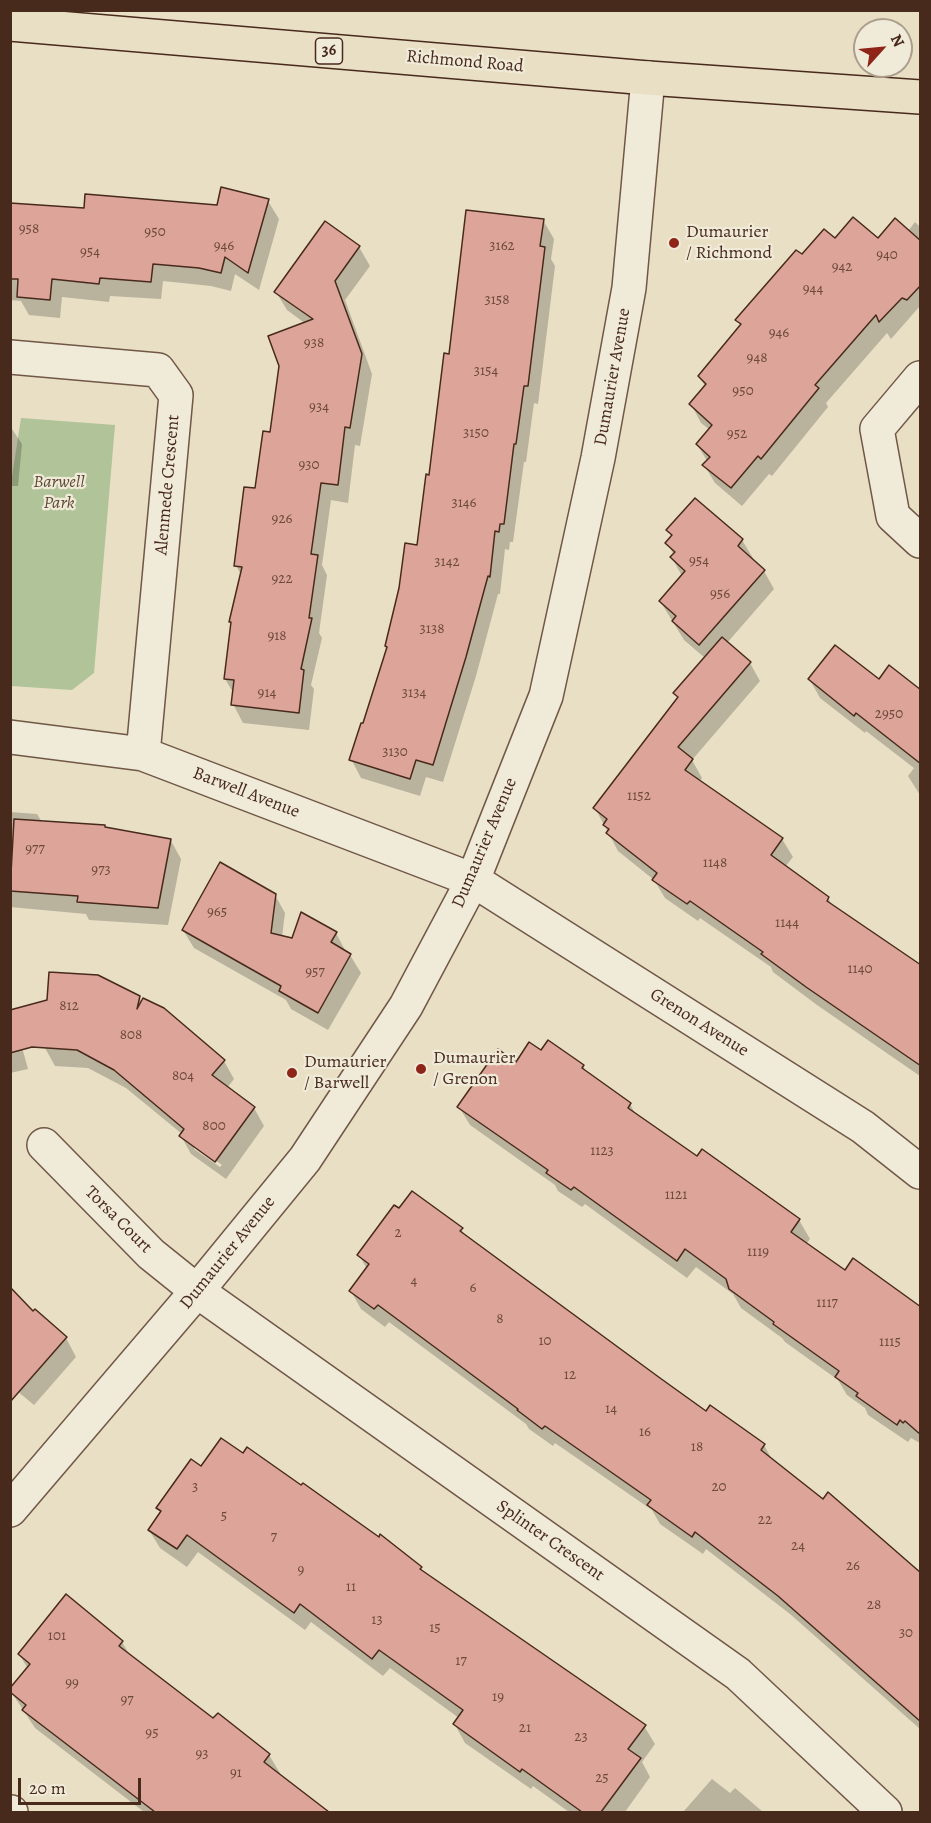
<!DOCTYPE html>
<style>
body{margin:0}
#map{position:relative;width:931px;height:1823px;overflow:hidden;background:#e8dfc5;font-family:Alegreya,serif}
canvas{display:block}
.frame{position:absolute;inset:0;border:12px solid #482a1c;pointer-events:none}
.north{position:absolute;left:853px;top:18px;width:60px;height:60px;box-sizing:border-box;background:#f0ead9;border:2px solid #ad9d8d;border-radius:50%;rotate:63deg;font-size:16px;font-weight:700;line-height:24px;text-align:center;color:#482a1c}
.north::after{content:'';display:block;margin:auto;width:21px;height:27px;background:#8f2418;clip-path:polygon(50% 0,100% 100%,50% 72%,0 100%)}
.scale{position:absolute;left:18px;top:1778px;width:123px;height:27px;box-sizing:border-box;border:3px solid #482a1c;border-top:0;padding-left:8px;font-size:18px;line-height:21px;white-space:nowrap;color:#482a1c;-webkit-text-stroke:4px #f0ead9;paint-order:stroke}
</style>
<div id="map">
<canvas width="931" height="1823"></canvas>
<div class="frame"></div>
<div class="north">N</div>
<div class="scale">20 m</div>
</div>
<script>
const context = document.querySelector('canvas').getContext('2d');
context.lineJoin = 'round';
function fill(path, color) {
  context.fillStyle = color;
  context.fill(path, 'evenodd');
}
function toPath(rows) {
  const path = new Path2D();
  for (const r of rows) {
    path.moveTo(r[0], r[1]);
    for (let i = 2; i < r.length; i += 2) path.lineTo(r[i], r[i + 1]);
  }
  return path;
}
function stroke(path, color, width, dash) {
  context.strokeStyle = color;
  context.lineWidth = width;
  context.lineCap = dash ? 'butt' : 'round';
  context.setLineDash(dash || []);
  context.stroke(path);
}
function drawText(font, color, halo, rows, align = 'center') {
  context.font = font + ' Alegreya,serif';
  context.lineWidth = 4.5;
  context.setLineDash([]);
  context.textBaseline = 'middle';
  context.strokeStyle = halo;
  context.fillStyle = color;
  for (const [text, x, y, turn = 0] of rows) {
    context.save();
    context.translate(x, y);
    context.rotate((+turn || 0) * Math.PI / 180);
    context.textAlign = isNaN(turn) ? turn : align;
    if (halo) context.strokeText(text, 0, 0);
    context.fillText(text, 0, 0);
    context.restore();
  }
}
fill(toPath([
 [21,418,115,425,94,673,72,690,11,686,10,490]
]), '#b1c398');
fill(toPath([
 [268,201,279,219,259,290,235,274,231,291,211,286,163,281,161,299,110,296,109,302,62,297,60,318,29,315,21,301,10,300,10,204,85,210,218,206],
 [543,220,554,239,551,259,555,266,538,404,534,403,526,462,524,462,513,542,510,542,509,550,505,549,500,594,498,594,476,676,443,782,426,777,420,796,361,778,351,759,364,724,388,649,386,646,418,546,450,356],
 [915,222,920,227,920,306,891,339,887,333,826,403,828,407,772,476,769,474,742,506,715,483,704,465,707,461,697,444,710,430,701,423,691,404,706,387,699,377,741,326,737,320,802,256,835,241,878,240,908,231],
 [326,223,359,247,370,266,345,300,372,374,360,446,355,445,348,503,331,500,322,565,327,575,319,633,322,638,311,685,314,689,309,730,243,723,233,704,234,694,225,679,241,575,236,565,271,433,306,324,287,310,276,292],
 [10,426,22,444,18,486,10,486,12,441,10,441],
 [668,530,742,540,753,558,751,560,764,571,774,589,727,643,750,663,760,681,692,760,702,778,699,782,782,839,793,857,785,867,828,898,833,907,920,967,920,1076,817,1005,773,972,771,967,700,918,698,921,665,898,654,880,618,851,595,808,679,699,675,693,705,658,684,640,660,601,682,576,672,558,674,555,667,543,672,538],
 [810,680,879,681,920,692,920,795,908,776,914,768,866,731,865,733,820,698],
 [10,812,37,814,42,822,171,841,181,859,168,925,89,920,86,914,10,907],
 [275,895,285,913,282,937,293,940,336,933,346,952,350,955,361,973,328,1030,291,1009,286,1000,194,948,183,930],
 [139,997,142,1003,224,1061,234,1079,227,1088,254,1108,264,1126,226,1179,191,1154,181,1136,182,1134,126,1088,88,1068,55,1066,45,1048],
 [194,1145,222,1165,220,1167,194,1149],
 [10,1004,28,1069,10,1073],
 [548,1042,583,1066,587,1073,630,1104,636,1115,697,1158,702,1151,799,1220,810,1239,806,1244,845,1272,920,1309,920,1443,911,1438,908,1442,868,1415,865,1408,847,1395,838,1380,785,1342,782,1338,741,1308,733,1294,696,1267,687,1278,585,1204,582,1207,558,1191,555,1185,470,1125,459,1107,517,1064,541,1052],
 [461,1229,467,1238,707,1413,764,1445,774,1463,920,1573,920,1729,790,1614,706,1549,703,1554,660,1524,652,1510,555,1443,553,1446,529,1429,526,1424,389,1322,385,1327,361,1309,351,1291,367,1269,359,1255],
 [35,1311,66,1338,76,1357,34,1405,10,1385],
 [202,1468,421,1568,425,1574,644,1726,655,1744,642,1762,650,1777,625,1812,569,1812,533,1786,531,1789,465,1743,455,1725,459,1718,390,1668,383,1676,311,1622,305,1630,198,1552,187,1567,160,1548,149,1530,161,1513,158,1508],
 [122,1642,131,1657,214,1721,269,1755,280,1773,278,1775,327,1812,144,1812,35,1728,10,1690,28,1669,19,1654],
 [712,1779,730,1793,735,1788,763,1812,683,1812]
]), '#0003');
const building = toPath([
 [221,187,269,199,248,273,225,257,221,273,199,268,153,264,151,282,100,278,99,284,52,279,50,300,17,297,18,279,10,279,10,203,84,208,85,194,217,205,221,187],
 [466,210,544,219,540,246,545,247,528,386,524,386,516,444,514,444,504,524,500,524,499,532,495,531,490,577,488,576,466,657,433,765,416,760,410,779,349,760,361,723,363,723,387,647,385,646,399,588,405,543,417,545,426,474,429,475,444,353,449,354,466,210],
 [853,217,878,238,895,218,921,241,921,285,907,300,902,298,879,322,876,315,815,385,819,388,761,459,758,456,731,488,702,465,710,457,696,444,712,425,689,404,706,384,698,376,741,324,735,320,796,250,802,254,824,229,835,238,853,217],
 [325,221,360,246,335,281,362,354,350,428,345,427,338,485,321,483,311,554,318,555,309,618,312,618,301,669,304,670,299,713,231,705,234,680,224,679,231,622,229,622,242,567,234,566,244,487,255,488,263,431,270,432,279,366,268,336,313,319,274,292,325,221],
 [695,498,743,539,738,546,765,570,699,645,672,621,676,616,659,601,685,571,670,557,675,552,665,543,672,535,666,530,695,498],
 [722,637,751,662,678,747,693,759,685,770,783,838,771,855,829,897,827,901,921,965,921,1066,806,987,761,954,763,952,690,901,687,904,652,880,657,873,606,833,609,829,603,825,607,819,593,808,678,697,673,693,722,637],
 [835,645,879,679,889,665,921,690,921,764,856,713,854,716,808,679,835,645],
 [14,819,105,825,105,827,171,839,158,908,77,902,78,896,10,891,14,819],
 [220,862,276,894,271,933,292,938,301,912,337,932,331,942,351,954,318,1013,279,991,281,986,182,930,220,862],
 [49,972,98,975,140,996,137,1009,143,998,164,1008,225,1060,212,1075,255,1107,215,1162,179,1136,184,1129,114,1070,77,1050,32,1047,10,1053,10,1010,47,1000,49,972],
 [548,1040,584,1065,582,1068,631,1103,628,1108,697,1156,702,1149,800,1219,791,1232,845,1270,853,1258,921,1307,921,1435,905,1421,903,1423,900,1420,897,1425,856,1396,858,1393,835,1377,839,1371,773,1324,774,1322,729,1289,726,1279,685,1249,677,1261,574,1187,571,1190,546,1173,548,1170,457,1107,498,1049,516,1062,529,1042,541,1050,548,1040],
 [412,1191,463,1228,460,1231,660,1378,706,1411,710,1405,765,1444,761,1450,823,1499,828,1492,921,1573,921,1722,778,1596,695,1532,692,1537,647,1505,651,1500,545,1426,542,1429,517,1410,518,1409,378,1305,374,1309,349,1291,369,1264,357,1255,394,1205,399,1208,412,1191],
 [10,1287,33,1311,35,1309,67,1337,10,1402,10,1287],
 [221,1438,243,1453,247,1447,301,1485,303,1483,379,1537,380,1534,422,1567,420,1569,646,1725,628,1749,641,1758,601,1812,582,1812,522,1769,520,1772,453,1724,463,1710,379,1650,372,1659,300,1604,294,1613,187,1535,177,1549,148,1530,161,1511,156,1508,191,1459,201,1466,221,1438],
 [66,1594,123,1641,119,1646,213,1718,218,1713,270,1754,264,1762,329,1812,155,1812,22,1710,26,1705,10,1692,10,1688,30,1664,18,1654,66,1594]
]);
fill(building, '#dda599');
stroke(building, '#482a1c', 1.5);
const minor = toPath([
 [10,357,158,370,176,395,143,754],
 [920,378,877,429,893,516,920,541],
 [10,737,143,754,473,880,863,1127,920,1172],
 [44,1145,151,1254,197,1291,738,1674,885,1812],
 [10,1510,197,1291,305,1159,406,1006,473,880,546,696,598,458,629,288,648,78],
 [10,1812,11,1812]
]);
const major = toPath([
 [10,24,648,78,920,97]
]);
stroke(minor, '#705746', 36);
stroke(major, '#482a1c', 36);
stroke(minor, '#f0ead9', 33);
stroke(major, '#e8dfc5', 33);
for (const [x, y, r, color] of [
 [674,243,6,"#8f2418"],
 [421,1069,6,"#8f2418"],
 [292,1073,6,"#8f2418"]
]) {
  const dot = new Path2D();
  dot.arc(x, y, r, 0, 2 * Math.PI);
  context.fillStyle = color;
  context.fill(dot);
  stroke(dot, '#f0ead9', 2);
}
drawText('15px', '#6d493b', null, [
 ["958",29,229],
 ["950",155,232],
 ["946",224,246],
 ["3162",502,246],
 ["954",90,252],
 ["940",887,255],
 ["942",842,267],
 ["944",813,289],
 ["3158",497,300],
 ["946",779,333],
 ["938",314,343],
 ["948",757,358],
 ["3154",486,371],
 ["950",743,391],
 ["934",319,407],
 ["3150",476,433],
 ["952",737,434],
 ["930",309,465],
 ["3146",464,503],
 ["926",282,519],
 ["954",699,561],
 ["3142",447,562],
 ["922",282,579],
 ["956",720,594],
 ["3138",432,629],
 ["918",277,636],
 ["914",267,693],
 ["3134",414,693],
 ["2950",889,714],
 ["3130",395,752],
 ["1152",639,796],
 ["977",35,849],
 ["1148",715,863],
 ["973",101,870],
 ["965",217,912],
 ["1144",787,923],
 ["1140",860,969],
 ["957",315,972],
 ["812",69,1006],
 ["808",131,1035],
 ["804",183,1076],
 ["800",214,1126],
 ["1123",602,1151],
 ["1121",676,1195],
 ["2",398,1233],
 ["1119",758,1252],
 ["4",414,1281],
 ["6",473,1288],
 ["1117",827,1303],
 ["8",500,1319],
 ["10",545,1341],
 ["1115",890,1342],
 ["12",570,1375],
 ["14",611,1409],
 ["16",645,1432],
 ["18",697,1447],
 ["3",195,1487],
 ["20",719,1487],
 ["5",224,1516],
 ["22",765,1520],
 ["7",274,1537],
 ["24",798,1546],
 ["26",853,1566],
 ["9",301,1570],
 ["11",351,1587],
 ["28",874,1605],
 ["13",377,1620],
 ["15",435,1628],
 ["30",906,1633],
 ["101",57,1636],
 ["17",461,1661],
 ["99",72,1683],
 ["19",498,1697],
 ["97",127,1700],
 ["21",525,1728],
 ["95",152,1733],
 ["23",581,1737],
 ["93",202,1754],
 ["91",236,1773],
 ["25",602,1778]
]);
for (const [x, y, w] of [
 [329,51,27]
]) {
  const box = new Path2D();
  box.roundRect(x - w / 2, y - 13, w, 26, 4.5);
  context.fillStyle = '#f0ead9';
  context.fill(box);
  stroke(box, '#482a1c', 1.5);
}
drawText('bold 16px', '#482a1c', null, [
 ["36",329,51]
]);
drawText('18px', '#482a1c', '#f0ead9', [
 ["Richmond Road",465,62,5],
 ["Dumaurier Avenue",613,377,-80],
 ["Alenmede Crescent",168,485,-85],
 ["Barwell Avenue",246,793,21],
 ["Dumaurier Avenue",485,843,-67],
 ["Grenon Avenue",699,1023,32],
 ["Torsa Court",118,1220,45],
 ["Dumaurier Avenue",228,1253,-51],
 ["Splinter Crescent",550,1541,35]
]);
drawText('18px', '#482a1c', '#f0ead9', [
 ["Dumaurier",686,233],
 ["/ Richmond",686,254],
 ["Dumaurier",433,1059],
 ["/ Grenon",433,1080],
 ["Dumaurier",304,1063],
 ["/ Barwell",304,1084]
], 'left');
drawText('italic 18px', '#5d4935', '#f0ead9', [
 ["Barwell",59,483],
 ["Park",59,504]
]);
</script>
